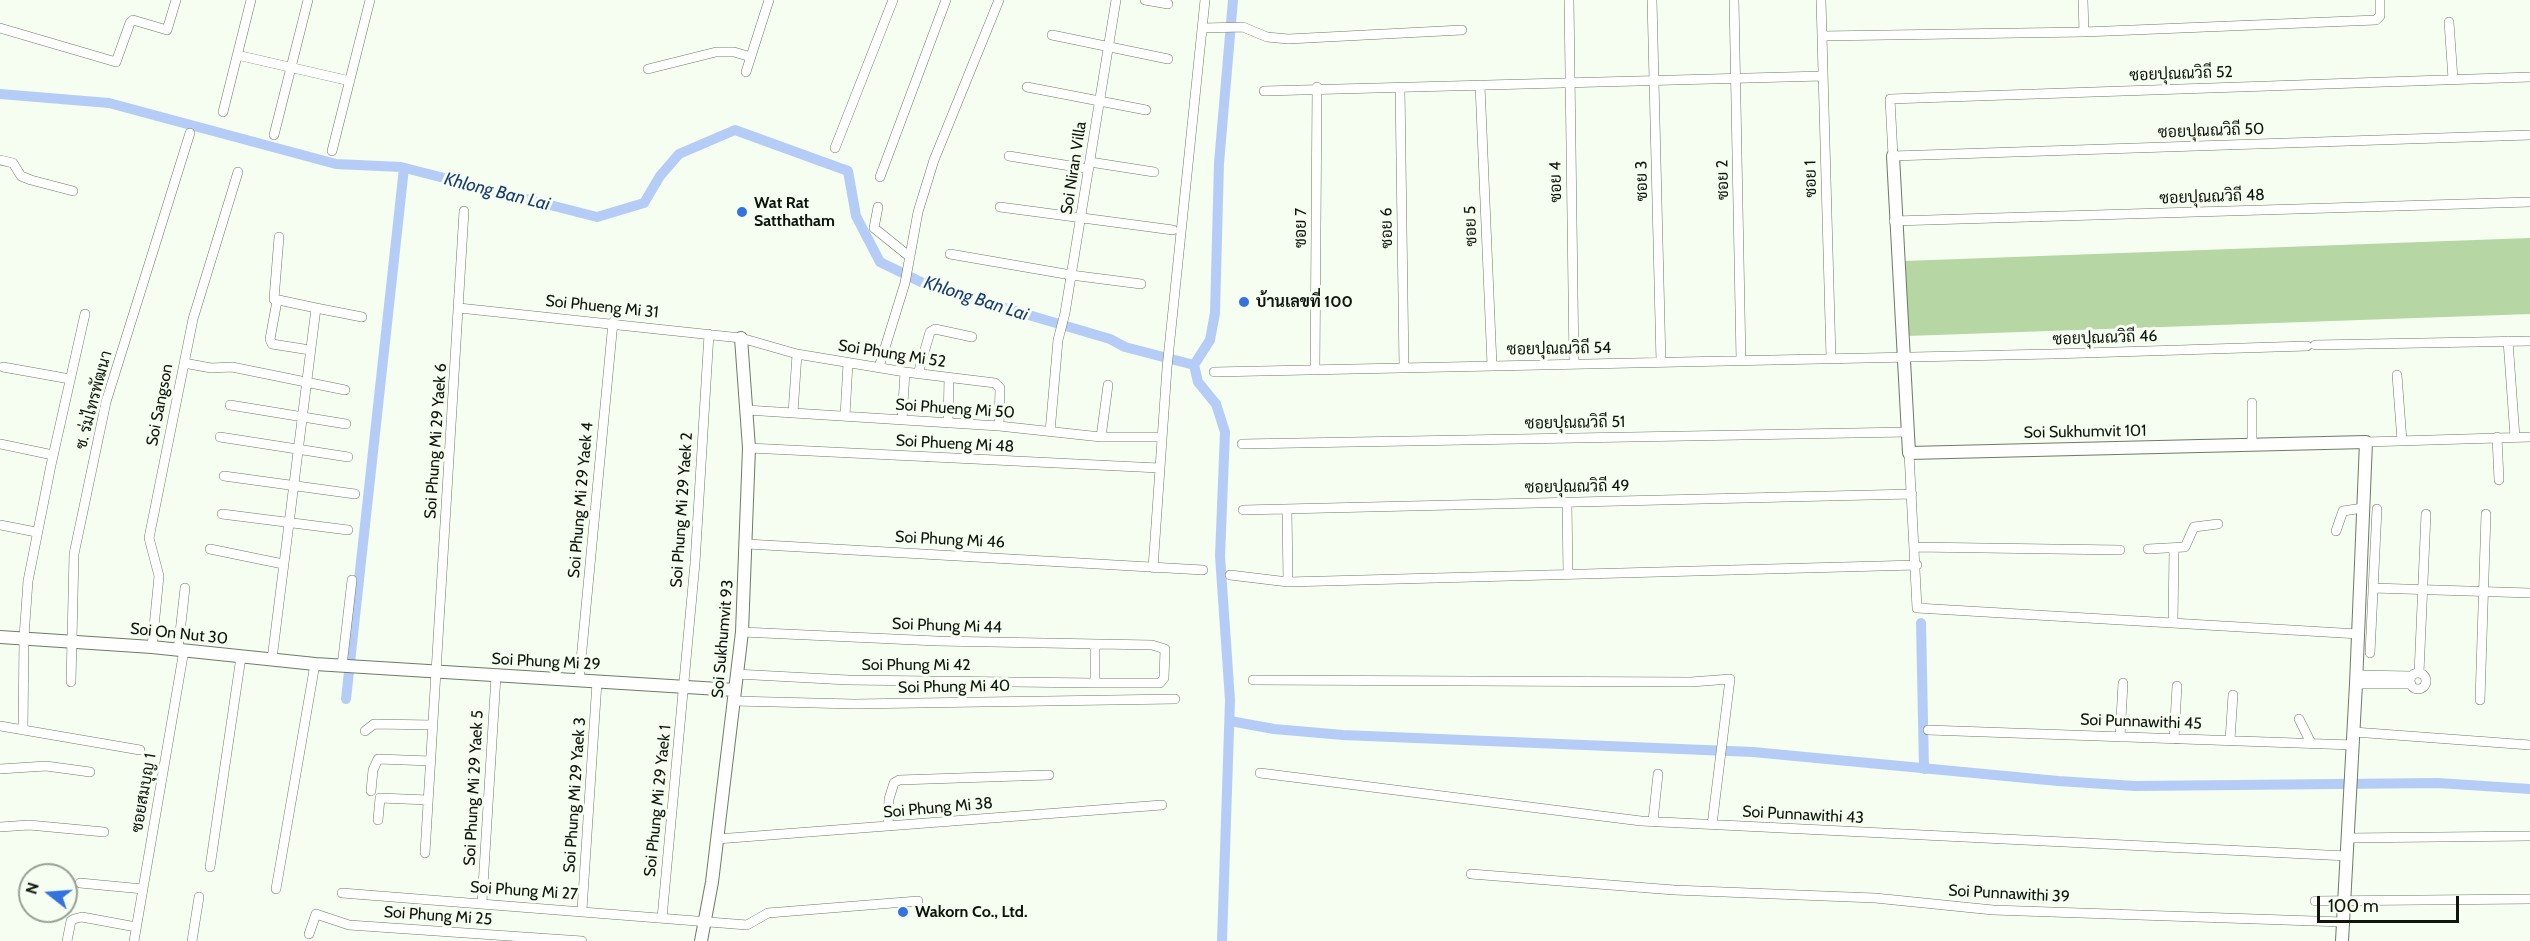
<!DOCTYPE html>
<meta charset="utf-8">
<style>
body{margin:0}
#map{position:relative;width:2530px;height:941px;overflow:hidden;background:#f5fef0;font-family:Cabin,sans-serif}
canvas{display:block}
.north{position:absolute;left:18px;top:863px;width:60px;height:60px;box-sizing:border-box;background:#f5fef0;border:2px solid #99a095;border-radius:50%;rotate:287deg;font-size:16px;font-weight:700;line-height:24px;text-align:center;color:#0f140c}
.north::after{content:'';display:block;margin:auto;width:21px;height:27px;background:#3472e0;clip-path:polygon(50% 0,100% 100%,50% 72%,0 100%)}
.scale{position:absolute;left:2317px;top:896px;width:142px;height:27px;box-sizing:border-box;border:3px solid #0f140c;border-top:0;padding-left:8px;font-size:18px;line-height:21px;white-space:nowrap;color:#0f140c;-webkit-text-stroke:4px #f5fef0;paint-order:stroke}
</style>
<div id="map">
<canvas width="2530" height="941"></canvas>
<div class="north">N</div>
<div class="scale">100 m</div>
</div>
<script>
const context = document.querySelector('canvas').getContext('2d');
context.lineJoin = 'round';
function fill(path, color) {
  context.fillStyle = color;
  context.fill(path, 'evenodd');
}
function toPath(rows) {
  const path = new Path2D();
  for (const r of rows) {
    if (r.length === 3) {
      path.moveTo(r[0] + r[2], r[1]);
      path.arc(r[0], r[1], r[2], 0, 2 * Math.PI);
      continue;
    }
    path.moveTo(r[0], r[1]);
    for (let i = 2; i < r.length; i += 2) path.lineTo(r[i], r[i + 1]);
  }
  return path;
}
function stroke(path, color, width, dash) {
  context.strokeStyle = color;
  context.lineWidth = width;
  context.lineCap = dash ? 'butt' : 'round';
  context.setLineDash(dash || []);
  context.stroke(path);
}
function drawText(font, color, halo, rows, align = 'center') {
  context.font = font + ' Cabin,Sarabun,sans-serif';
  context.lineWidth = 6;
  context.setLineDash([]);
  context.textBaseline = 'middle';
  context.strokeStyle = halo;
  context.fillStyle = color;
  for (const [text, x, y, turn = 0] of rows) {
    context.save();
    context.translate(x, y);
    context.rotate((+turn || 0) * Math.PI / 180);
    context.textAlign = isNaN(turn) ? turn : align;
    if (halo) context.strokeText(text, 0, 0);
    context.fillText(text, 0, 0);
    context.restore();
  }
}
fill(toPath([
 [2530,238,2530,314,1907,336,1905,261]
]), '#b6d7a3');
stroke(toPath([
 [0,94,109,103,336,164,401,167,597,217,644,203,660,176,679,154,735,130,848,171,856,216,880,262,927,285,1110,339,1125,347,1194,365,1210,340,1215,313,1219,163,1233,0],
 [1194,365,1198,382,1216,404,1225,432,1220,556,1230,700,1222,941],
 [1921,623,1924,769],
 [346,699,404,168],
 [1230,721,1274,729,1343,735,1753,752,2058,781,2135,786,2438,783,2530,789]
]), '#b5cdf6', 10);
const minor = toPath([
 [1145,0,1168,4],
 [1569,0,1574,364],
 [1652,0,1661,362],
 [1734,0,1741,360],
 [1821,0,1831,358],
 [2083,0,2084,32],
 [2449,22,2453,79],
 [0,28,116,62,130,23,133,20,167,30,176,0],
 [1203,28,1243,27,1267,37,1288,39,1462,30],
 [1052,35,1168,59],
 [1822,36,2084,32,2376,20,2380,16,2380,0],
 [237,55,350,81],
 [648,69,716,52,734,52,751,57],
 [746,72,769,0],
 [2530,77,1890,99,1893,156,2530,135],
 [1480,85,1492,365],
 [1027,87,1146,110],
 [1400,88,1404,368],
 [1264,91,1823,76],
 [223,112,251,0],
 [274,135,308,0],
 [835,148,893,0],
 [332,151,370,0],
 [1009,156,1089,169],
 [0,160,13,163,21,176,31,180,73,191],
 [1090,162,1154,172],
 [880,177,946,0],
 [878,207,874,228,910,257],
 [1000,207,1173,230],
 [1894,221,2530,202],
 [950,254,1071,275,1141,284],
 [277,301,270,339,272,344,310,350],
 [316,308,362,317],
 [459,308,741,338,797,354,905,372,995,383,1000,388,999,426],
 [2508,341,2515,437],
 [2315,345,2530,341],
 [184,363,211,368,232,367,345,390],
 [3,367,70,379],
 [879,367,905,283,918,212,934,160,999,0],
 [1315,370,1317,87],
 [1214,372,2052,354,2307,346],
 [918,374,930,332,935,329,972,337],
 [2397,375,2402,441],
 [2252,403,2252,445],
 [230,405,346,424],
 [746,410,999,426,1101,437,1161,437],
 [793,413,797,354],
 [845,416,848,363],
 [902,420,905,372],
 [948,423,949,378],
 [1050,432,1058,340,1065,313,1116,0],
 [220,437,348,457],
 [1101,437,1108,385],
 [2497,437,2499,480],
 [2366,442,2530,437],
 [0,444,53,455],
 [1242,444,1908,432],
 [749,448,1159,468],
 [1909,453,1917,608,2359,634],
 [224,476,355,494],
 [1567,502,1568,574],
 [1287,509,1288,582],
 [1243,510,1912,494],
 [222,514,348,530],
 [0,525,36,532],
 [2336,531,2343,511,2363,508],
 [747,544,1203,570],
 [1915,547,2120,550],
 [210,549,283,564],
 [2148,549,2185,547,2194,527,2218,524],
 [1153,568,1167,368,1205,0],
 [1230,575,1288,582,1917,565],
 [2373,588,2530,593],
 [2173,623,2174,549],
 [742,632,937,641,1152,645,1165,649,1164,678,1160,683,1095,683],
 [152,647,159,576,149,538,193,319,238,172],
 [178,650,185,588],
 [2370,653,2377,509],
 [272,659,316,308,274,299,279,237],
 [342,666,352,580],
 [2419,673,2426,514],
 [2418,681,8],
 [736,674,848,680,1095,683,1095,646],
 [2357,675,2411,676],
 [1253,680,1691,682,1730,679,1712,825],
 [579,681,613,322],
 [71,682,74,554,106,402,190,133],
 [2356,684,2411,684],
 [2480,700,2486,514],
 [734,701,854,704,1175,699],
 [2299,719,2311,743],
 [0,726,140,750],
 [23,730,24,637,28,581,51,465,85,314],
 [1928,730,2353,745],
 [365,731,374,724,433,725],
 [2354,732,2530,745],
 [2120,737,2123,683],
 [2174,739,2177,686],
 [2230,740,2233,695],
 [0,769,46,766,90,772],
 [1260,773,1641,821,2347,856],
 [371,791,373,770,378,759,431,761],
 [378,820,380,798,428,800],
 [1653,821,1658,774],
 [888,826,889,799,894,783,899,780,1049,775],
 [0,827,29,825,104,832],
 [2348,838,2530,836],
 [717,839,1162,805],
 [425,853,464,211],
 [210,867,241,657],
 [1471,874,1674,890,1875,898,1993,910,2343,922],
 [80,883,143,889],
 [276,889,315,664],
 [342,893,747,925,768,913,918,901],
 [2315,901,2530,899],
 [482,902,496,676],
 [582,910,597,682],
 [662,918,695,563,709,334],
 [309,934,316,914,349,925,582,941],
 [67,941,71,921,74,919,82,917,136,927],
 [134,941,184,650],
 [192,941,199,897]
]);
const tertiary = toPath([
 [1893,156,1909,453,2366,442,2356,684,2342,941],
 [0,637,152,647,315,664,735,690],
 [701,941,712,882,742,632,749,448,741,338]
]);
stroke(minor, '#6e7b66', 10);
stroke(tertiary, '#6e7b66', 14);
stroke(minor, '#fff', 9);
stroke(tertiary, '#fff', 12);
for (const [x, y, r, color] of [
 [742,212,6,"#3472e0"],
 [1244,302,6,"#3472e0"],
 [903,912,6,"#3472e0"]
]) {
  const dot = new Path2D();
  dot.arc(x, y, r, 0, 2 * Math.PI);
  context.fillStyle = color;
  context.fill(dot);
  stroke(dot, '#f5fef0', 2);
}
drawText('16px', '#0f140c', '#f5fef0', [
 ["ซอยปุณณวิถี 52",2181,74,-2],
 ["ซอยปุณณวิถี 50",2211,131,-2],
 ["Soi Niran Villa",1074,168,-81],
 ["ซอย 1",1811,179,-91],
 ["ซอย 2",1723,180,-91],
 ["ซอย 3",1642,181,-91],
 ["ซอย 4",1556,182,-91],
 ["ซอยปุณณวิถี 48",2212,197,-2],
 ["ซอย 5",1471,226,-92],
 ["ซอย 7",1301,228,-90],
 ["ซอย 6",1387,228,-91],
 ["Soi Phueng Mi 31",602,307,6],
 ["ซอยปุณณวิถี 46",2105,338,-2],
 ["ซอยปุณณวิถี 54",1559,349,-1],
 ["Soi Phung Mi 52",892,354,9],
 ["ซ. ร่มไทรพัฒนา",94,400,-75],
 ["Soi Sangson",160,405,-79],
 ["Soi Phueng Mi 50",955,409,4],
 ["ซอยปุณณวิถี 51",1575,423,-1],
 ["Soi Sukhumvit 101",2085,432,-1],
 ["Soi Phung Mi 29 Yaek 6",436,441,-86],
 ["Soi Phueng Mi 48",955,444,3],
 ["ซอยปุณณวิถี 49",1577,487,-1],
 ["Soi Phung Mi 29 Yaek 4",581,500,-85],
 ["Soi Phung Mi 29 Yaek 2",682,510,-86],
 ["Soi Phung Mi 46",950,540,3],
 ["Soi Phung Mi 44",947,626,2],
 ["Soi On Nut 30",179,634,6],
 ["Soi Sukhumvit 93",723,639,-85],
 ["Soi Phung Mi 29",546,662,3],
 ["Soi Phung Mi 42",916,665],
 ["Soi Phung Mi 40",954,687,-1],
 ["Soi Punnawithi 45",2141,722,2],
 ["Soi Phung Mi 29 Yaek 5",474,788,-87],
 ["ซอยสมบุญ 1",144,793,-80],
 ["Soi Phung Mi 29 Yaek 3",575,795,-86],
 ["Soi Phung Mi 29 Yaek 1",658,801,-84],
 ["Soi Phung Mi 38",938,808,-5],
 ["Soi Punnawithi 43",1803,815,3],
 ["Soi Phung Mi 27",524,891,4],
 ["Soi Punnawithi 39",2009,894,3],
 ["Soi Phung Mi 25",438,916,4]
]);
drawText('bold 16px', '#0f140c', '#f5fef0', [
 ["Wat Rat",754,203],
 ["Satthatham",754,221],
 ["บ้านเลขที่ 100",1256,302],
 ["Wakorn Co., Ltd.",915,912]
], 'left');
drawText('italic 18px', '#193a75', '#f5fef0', [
 ["Khlong Ban Lai",497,192,14],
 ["Khlong Ban Lai",976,299,18]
]);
</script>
